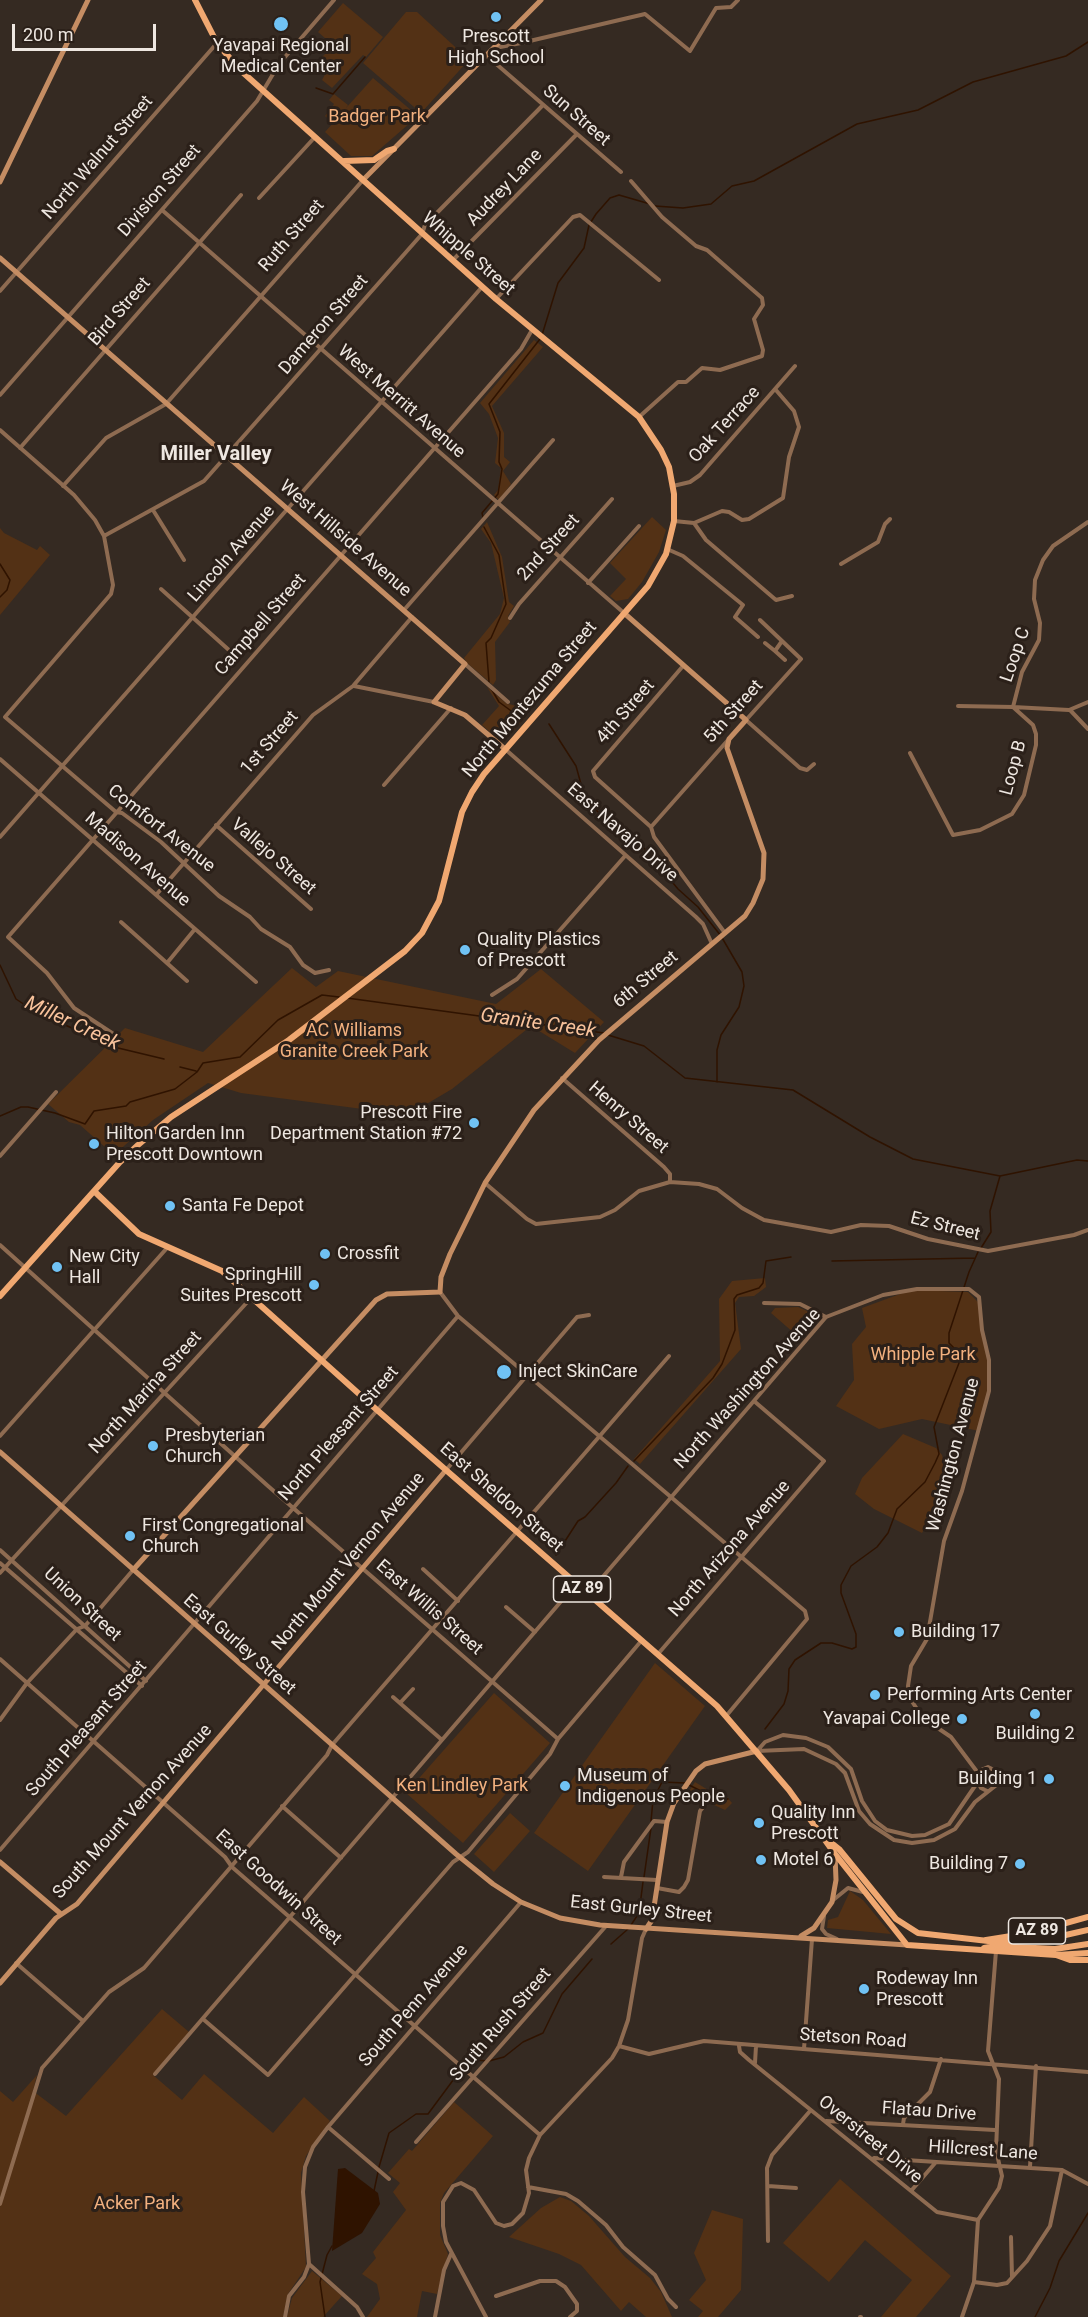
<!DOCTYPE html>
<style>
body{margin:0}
#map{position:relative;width:1088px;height:2317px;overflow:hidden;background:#352a22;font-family:Roboto,sans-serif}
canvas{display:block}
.scale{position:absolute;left:12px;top:24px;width:144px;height:27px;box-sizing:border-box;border:3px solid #eee7e1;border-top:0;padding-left:8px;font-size:18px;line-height:21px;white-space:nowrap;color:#eee7e1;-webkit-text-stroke:4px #2b2019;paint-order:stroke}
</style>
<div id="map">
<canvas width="1088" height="2317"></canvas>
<div class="scale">200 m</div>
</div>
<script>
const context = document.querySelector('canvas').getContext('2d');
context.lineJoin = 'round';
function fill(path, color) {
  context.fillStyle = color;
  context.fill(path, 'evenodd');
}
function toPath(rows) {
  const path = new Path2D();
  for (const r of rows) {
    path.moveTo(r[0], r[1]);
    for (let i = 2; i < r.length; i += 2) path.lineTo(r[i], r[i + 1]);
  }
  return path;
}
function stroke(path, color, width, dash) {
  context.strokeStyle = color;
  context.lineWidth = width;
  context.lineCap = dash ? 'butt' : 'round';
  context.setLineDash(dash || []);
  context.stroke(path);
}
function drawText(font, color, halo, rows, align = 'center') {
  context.font = font + ' Roboto,sans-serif';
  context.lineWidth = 6;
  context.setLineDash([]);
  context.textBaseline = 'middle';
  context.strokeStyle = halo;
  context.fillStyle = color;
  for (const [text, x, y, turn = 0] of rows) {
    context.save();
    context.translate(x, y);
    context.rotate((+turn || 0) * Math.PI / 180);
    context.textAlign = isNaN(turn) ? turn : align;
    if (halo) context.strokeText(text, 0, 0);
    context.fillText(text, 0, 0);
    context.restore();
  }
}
fill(toPath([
 [343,3,383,37,366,57,363,55,332,88,322,80,328,69,318,61,326,53,323,47,326,39,318,32],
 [406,12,417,12,464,55,467,62,421,113,363,63],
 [373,78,418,116,372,156,351,156,325,132,333,123,325,116,334,104,329,100,334,94,348,105,346,108],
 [534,340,543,347,492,406,504,433,504,457,510,462,503,471,511,484,499,500,494,495,498,490,501,468,495,463,498,438,489,414,480,403],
 [652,517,666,530,659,552,642,582,628,599,616,601,610,596,626,579,610,563],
 [487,522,502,557,509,602,514,606,508,616,510,622,495,642,496,680,493,685,467,663,464,658,500,614,504,598,491,543,481,529],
 [0,528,4,533,37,550,40,546,50,555,0,615],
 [487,687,506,703,516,706,527,715,506,739,498,739,482,725,499,706],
 [292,968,316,987,338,971,496,1004,541,969,604,1022,575,1053,531,1026,452,1089,408,1115,241,1093,208,1083,153,1120,114,1155,80,1125,69,1122,48,1104,125,1028,203,1052],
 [765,1278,766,1287,754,1296,739,1297,735,1303,741,1349,640,1464,634,1459,720,1361,719,1299,732,1281],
 [911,1290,968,1292,978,1302,989,1360,989,1391,979,1431,922,1419,879,1429,836,1406,854,1380,852,1344,866,1327,862,1308],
 [798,1307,821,1317,802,1340,771,1313,775,1308],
 [903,1434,936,1448,942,1455,950,1484,922,1533,874,1509,855,1494,862,1478],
 [655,1663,705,1706,588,1871,534,1833],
 [494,1693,550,1743,463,1843,406,1793],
 [695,1782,723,1799,727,1797,732,1803,725,1810,688,1793],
 [510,1813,530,1831,494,1872,474,1854],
 [850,1891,863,1900,891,1934,827,1928,828,1920,838,1917],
 [162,2009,189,2032,153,2075,182,2100,204,2074,273,2133,304,2097,330,2121,306,2156,301,2173,306,2267,288,2294,283,2317,0,2317,0,2091,13,2102,37,2075,33,2091,66,2116],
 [454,2102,493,2136,444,2193,440,2203,440,2235,448,2254,437,2294,422,2291,417,2317,367,2317,380,2299,377,2284,362,2274,376,2258,373,2252,406,2210,393,2192,400,2183,388,2173,409,2149,412,2151],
 [840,2179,951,2276,916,2317,881,2317,912,2280,865,2240,829,2282,783,2243],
 [560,2197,571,2201,589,2216,625,2257,650,2278,661,2292,672,2317,646,2317,629,2302,621,2311,581,2265,559,2254,509,2237,541,2208],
 [712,2210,743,2219,741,2290,718,2317,698,2317,703,2311,689,2300,706,2280,694,2253],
 [312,2271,342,2296,323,2317,287,2317,292,2298]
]), '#533115');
fill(toPath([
 [345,2168,378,2193,380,2204,362,2233,332,2251,338,2169]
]), '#2f1300');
stroke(toPath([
 [316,88,333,94,365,57],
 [655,206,683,208,711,204,732,186,754,181,857,124,918,110,973,82,1066,56,1088,42],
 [542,335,558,283,584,248,589,225,596,214,610,198,619,195,650,204],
 [483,517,482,513,498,494,502,469,499,462,500,432,489,404,540,339],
 [484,527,499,555,506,604,491,638,486,643,489,682],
 [0,564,10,580,7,590,0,597],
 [492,690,499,702,514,713],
 [549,724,576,766,584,795,595,809,620,833,643,847,678,889,698,907,721,936,742,972,744,986,739,1007,721,1035,717,1050,717,1082],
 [0,965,16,999,34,1011,114,1047,164,1059],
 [347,998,604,1033],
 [608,1035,644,1046,685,1078,793,1090,870,1137,913,1159,1000,1176,1077,1160,1088,1161],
 [180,1067,196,1071],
 [0,1116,21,1107,28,1107,55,1113,85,1124,94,1111,126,1106,130,1102,175,1089,197,1072,203,1063,240,1057,278,1020,322,995,339,997],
 [981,1248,991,1232,990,1211,1000,1176],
 [832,1261,975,1258],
 [634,1461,713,1378,722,1364,735,1330,734,1299,737,1295,759,1288,763,1283,766,1261,791,1257],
 [556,1555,578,1521,585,1517,616,1483,628,1466],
 [765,1729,784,1704,788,1691,789,1669,795,1660,821,1643,832,1643,852,1649,856,1647,856,1634,841,1593,841,1585,851,1566,877,1547,888,1533,897,1509,925,1482,935,1463,939,1454,934,1427,959,1363,956,1350,949,1343,949,1333,969,1272,978,1252],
 [689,1785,715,1798,728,1799],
 [651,1821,653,1800,662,1782,685,1783],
 [644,1877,651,1828],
 [631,1925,639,1913,643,1882],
 [611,1944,628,1929],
 [379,2167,389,2133,416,2114,428,2114,465,2064,474,2060,489,2061,504,2057,523,2042,543,2033,562,1994,592,1959],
 [374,2191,378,2172],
 [325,2317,320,2282,327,2255,332,2246],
 [1035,2317,1050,2288,1059,2261,1088,2213]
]), '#2f1300', 1.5);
stroke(toPath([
 [521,43,645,14,690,51,716,8,731,7,738,0],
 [495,48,521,43,508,34],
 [487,56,621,172],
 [631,181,662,217,696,246,707,250,762,298,763,305,754,319,763,350,762,356,720,370,702,368,686,382,678,382,639,417],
 [259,198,315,137],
 [162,210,624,613],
 [453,260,577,134],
 [0,291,217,43],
 [496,299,573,217,580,215,659,280],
 [0,395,257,101,279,64,334,0],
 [0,430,74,495,95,520,104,536,113,585,111,594,5,717,116,812,122,813,161,842,219,896,250,917,261,929,290,947,303,965,315,973,329,970],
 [20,448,241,195],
 [63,486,106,438,166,404,363,180],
 [673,486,690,482,700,475,795,366],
 [153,510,184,560],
 [674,521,694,523,722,511,729,512,742,520,749,519,783,498,789,457,799,427,794,411,775,389],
 [1088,522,1053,546,1043,560,1035,580,1034,599,1040,623,1039,640,1022,672,1013,707,1069,710,1088,702],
 [694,523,706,540,776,600,792,596],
 [104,536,204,481,422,234,425,225,543,105],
 [667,549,683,556,743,605,735,617,758,637],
 [841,564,878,542,885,524,890,519],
 [588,583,639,526],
 [161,589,230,651],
 [404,610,553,440],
 [510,618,519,604,612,499],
 [760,620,801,659,746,720,800,768,807,770,814,764],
 [782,641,775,651,785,660],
 [765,643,775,651],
 [465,664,508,702],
 [683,666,593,771,595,777,651,827,654,837,725,933],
 [354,686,434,702],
 [1070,710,1088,729],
 [505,749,696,917,703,924,712,944],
 [910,753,953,835,980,830,1012,814,1024,795,1036,745,1036,734,1033,725,1013,707,958,706],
 [0,759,256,982],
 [384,785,451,708],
 [216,825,311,909],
 [651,827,728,740],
 [0,837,482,287],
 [156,895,313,715,353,686,412,617],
 [121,922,187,981],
 [167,963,195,929],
 [492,995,517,979,625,856],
 [115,1035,74,1008,47,973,8,937,521,349,532,330],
 [562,1078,664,1167,670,1174,670,1182],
 [0,1156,56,1092],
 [485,1183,527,1219,536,1224,600,1217,615,1210,639,1191,670,1182,699,1184,717,1189,742,1208,764,1220,831,1232,861,1225,889,1226,928,1239,988,1251,1074,1235,1088,1230],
 [0,1245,268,1486,558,1739],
 [440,1292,458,1316,805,1611,807,1619,727,1715],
 [764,1303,800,1304,826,1317],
 [0,1436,167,1248],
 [446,1470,577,1317,589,1315],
 [0,1550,146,1681],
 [0,1563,142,1686],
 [423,1569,458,1601],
 [0,1573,251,1298],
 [588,1594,826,1317,883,1295,917,1289,969,1289,979,1297,982,1330,989,1360,989,1391,962,1491,944,1541,927,1639,911,1666,908,1686,911,1700,923,1718,951,1737,978,1773],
 [506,1607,535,1632],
 [658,1654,824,1461,754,1401],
 [0,1659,225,1857,232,1867,540,2135],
 [393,1697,442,1740],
 [400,1703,413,1689],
 [0,1720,27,1683,77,1629,85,1626,133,1570],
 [757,1751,804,1749,836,1764,845,1773,859,1811,870,1824,894,1840,912,1843,934,1840,955,1829,975,1802,999,1783,998,1772,988,1767,981,1770,977,1780,981,1788,987,1791],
 [757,1751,765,1742,783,1735,806,1738,828,1747,851,1769,862,1801,875,1821,887,1830,912,1836,925,1835,949,1824,977,1783],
 [282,1806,341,1858],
 [0,1850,458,1316],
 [604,1877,657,1880],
 [621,1877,624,1862,654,1821,667,1822],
 [657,1888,679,1892,684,1887,688,1880,700,1811,704,1806],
 [832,1901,848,1888,863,1892],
 [824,1916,822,1929,826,1934,837,1939],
 [16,1963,83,2021],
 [203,2019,268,2075,453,1862,468,1852,550,1754,558,1739,642,1640],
 [619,2046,649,2054,704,2041,1088,2072],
 [739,2046,740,2052,749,2060,937,2212,978,2220],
 [804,2049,812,1939],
 [755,2063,756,2046],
 [155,2074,576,1584],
 [826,2121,995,2130],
 [903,2124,904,2118,930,2092,941,2059],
 [328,2127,389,2179],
 [416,2142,606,1926],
 [874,2158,1062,2170,1088,2184],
 [1030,2167,1036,2066],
 [768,2186,796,2188],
 [528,2187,566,2194,578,2201,606,2225,623,2247,655,2275,668,2299,676,2307],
 [911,2191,936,2162],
 [0,2204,42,2068,109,1992,144,1968,327,1755,332,1745,669,1356],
 [1011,2237,1012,2277],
 [768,2241,767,2168,772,2155,810,2111],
 [974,2282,997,2285,1007,2283,1027,2261,1050,2226,1062,2170],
 [496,2296,540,2281,556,2281,565,2287,577,2304,577,2311,570,2317],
 [285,2317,289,2296,304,2277,309,2264],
 [363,2317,357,2307,309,2264,303,2192,305,2167,313,2147,328,2127,521,1902],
 [435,2317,444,2270,451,2254],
 [486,2317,446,2242,443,2226,443,2202,453,2186,461,2183,474,2190,496,2223,504,2226,512,2224,523,2213,529,2193,526,2170,529,2158,540,2135,612,2058,619,2046,628,2020,642,1938,646,1929],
 [860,2317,861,2317],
 [962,2317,974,2282,978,2220,999,2188,1002,2176,996,2150,999,2079,988,2051,996,1951]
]), '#8e6b51', 4);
stroke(toPath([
 [363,180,541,0],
 [0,182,88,0],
 [0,258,465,664,434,702,465,715,505,749],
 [0,1452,456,1854,493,1884,521,1902,560,1918,600,1925,907,1945],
 [133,1570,376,1300,387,1294,440,1292,441,1277,450,1254,485,1183,534,1110,599,1040,745,916,753,903,763,879,764,853,727,748,729,739,746,720,624,613],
 [0,1862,61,1914],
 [646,1929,652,1920,667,1822,674,1803,696,1771,705,1764,757,1751],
 [801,1936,814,1928,832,1902,836,1880,835,1855],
 [0,1983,56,1918,77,1904,446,1470]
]), '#c58d63', 5);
stroke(toPath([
 [344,161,374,160,387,151,394,149],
 [94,1191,139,1234,222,1271,377,1410,717,1706,789,1790,835,1854,907,1945,1056,1955,1070,1960,1088,1960],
 [0,1296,120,1162,138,1145,171,1117,289,1040,405,951,422,933,439,901,462,812,472,792,484,774,648,586,666,554,674,521,674,494,669,467,661,450,639,417,496,299,239,69,217,43,195,0],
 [829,1841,839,1849,896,1919,918,1933,997,1942,1048,1939,1088,1930],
 [986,1940,1030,1933,1088,1917],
 [984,1948,995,1946,1055,1949,1088,1944],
 [1057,1955,1088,1953]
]), '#f0a871', 6);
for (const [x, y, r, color] of [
 [496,17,6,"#70c2f4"],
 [281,24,8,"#70c2f4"],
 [465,950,6,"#70c2f4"],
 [474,1123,6,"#70c2f4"],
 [94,1144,6,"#70c2f4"],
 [170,1206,6,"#70c2f4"],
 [325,1254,6,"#70c2f4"],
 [57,1267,6,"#70c2f4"],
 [314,1285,6,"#70c2f4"],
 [504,1372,8,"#70c2f4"],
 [153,1446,6,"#70c2f4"],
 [130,1536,6,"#70c2f4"],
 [899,1632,6,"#70c2f4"],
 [875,1695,6,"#70c2f4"],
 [1035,1714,6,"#70c2f4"],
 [962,1719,6,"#70c2f4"],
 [1049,1779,6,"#70c2f4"],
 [565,1786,6,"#70c2f4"],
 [759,1823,6,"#70c2f4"],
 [761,1860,6,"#70c2f4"],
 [1020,1864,6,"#70c2f4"],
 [864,1989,6,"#70c2f4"]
]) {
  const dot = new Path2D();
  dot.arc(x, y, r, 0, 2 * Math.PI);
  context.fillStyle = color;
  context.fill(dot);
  stroke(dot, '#2b2019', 2);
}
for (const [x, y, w] of [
 [582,1589,57],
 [1037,1931,57]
]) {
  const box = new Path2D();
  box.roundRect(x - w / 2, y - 13, w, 26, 4.5);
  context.fillStyle = '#2b2019';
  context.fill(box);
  stroke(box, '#eee7e1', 1.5);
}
drawText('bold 16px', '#eee7e1', null, [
 ["AZ 89",582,1589],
 ["AZ 89",1037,1931]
]);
drawText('18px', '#eee7e1', '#2b2019', [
 ["Prescott",496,37,"center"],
 ["High School",496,58,"center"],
 ["Yavapai Regional",281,46,"center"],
 ["Medical Center",281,67,"center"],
 ["Quality Plastics",477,940],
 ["of Prescott",477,961],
 ["Prescott Fire",462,1113,"right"],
 ["Department Station #72",462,1134,"right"],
 ["Hilton Garden Inn",106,1134],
 ["Prescott Downtown",106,1155],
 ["Santa Fe Depot",182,1206],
 ["Crossfit",337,1254],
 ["New City",69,1257],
 ["Hall",69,1278],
 ["SpringHill",302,1275,"right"],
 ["Suites Prescott",302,1296,"right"],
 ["Inject SkinCare",518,1372],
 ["Presbyterian",165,1436],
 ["Church",165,1457],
 ["First Congregational",142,1526],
 ["Church",142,1547],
 ["Building 17",911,1632],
 ["Performing Arts Center",887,1695],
 ["Yavapai College",950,1719,"right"],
 ["Building 2",1035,1734,"center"],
 ["Museum of",577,1776],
 ["Indigenous People",577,1797],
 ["Building 1",1037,1779,"right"],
 ["Quality Inn",771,1813],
 ["Prescott",771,1834],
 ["Motel 6",773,1860],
 ["Building 7",1008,1864,"right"],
 ["Rodeway Inn",876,1979],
 ["Prescott",876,2000]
], 'left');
drawText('18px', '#eee7e1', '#2b2019', [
 ["Sun Street",576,116,41],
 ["North Walnut Street",98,158,-49],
 ["Audrey Lane",505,188,-46],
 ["Division Street",160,191,-49],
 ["Ruth Street",292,236,-49],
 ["Whipple Street",468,254,41],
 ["Bird Street",120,312,-49],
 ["Dameron Street",324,325,-49],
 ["West Merritt Avenue",401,402,41],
 ["Oak Terrace",725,425,-48],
 ["West Hillside Avenue",345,539,41],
 ["2nd Street",549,548,-48],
 ["Lincoln Avenue",232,554,-49],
 ["Campbell Street",261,625,-49],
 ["Loop C",1016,655,-71],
 ["North Montezuma Street",530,700,-50],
 ["4th Street",626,712,-49],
 ["5th Street",734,712,-48],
 ["1st Street",270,743,-49],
 ["Loop B",1014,768,-75],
 ["Comfort Avenue",161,829,38],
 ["East Navajo Drive",622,833,41],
 ["Vallejo Street",273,857,41],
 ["Madison Avenue",137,860,41],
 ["6th Street",646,980,-40],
 ["Henry Street",628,1118,41],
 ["Ez Street",945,1227,14],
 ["North Washington Avenue",748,1389,-48],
 ["North Marina Street",146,1393,-48],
 ["North Pleasant Street",339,1434,-49],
 ["Washington Avenue",954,1455,-75],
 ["East Sheldon Street",501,1498,41],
 ["North Arizona Avenue",730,1549,-49],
 ["North Mount Vernon Avenue",349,1562,-50],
 ["Union Street",82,1605,43],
 ["East Willis Street",429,1608,41],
 ["East Gurley Street",239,1645,41],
 ["South Pleasant Street",87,1729,-49],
 ["South Mount Vernon Avenue",133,1812,-48],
 ["East Goodwin Street",278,1888,42],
 ["East Gurley Street",641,1910,6],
 ["South Penn Avenue",414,2006,-49],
 ["South Rush Street",501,2025,-49],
 ["Stetson Road",853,2039,4],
 ["Flatau Drive",929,2112,4],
 ["Overstreet Drive",870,2140,39],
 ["Hillcrest Lane",983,2151,4]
]);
drawText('18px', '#f3b17f', '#2b2019', [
 ["Badger Park",377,117],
 ["AC Williams",354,1031],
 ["Granite Creek Park",354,1052],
 ["Whipple Park",923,1355],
 ["Ken Lindley Park",462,1786],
 ["Acker Park",137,2204]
]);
drawText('bold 20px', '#eee7e1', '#2b2019', [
 ["Miller Valley",216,455]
]);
drawText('italic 20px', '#f9c39c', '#2b2019', [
 ["Miller Creek",72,1024,25],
 ["Granite Creek",538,1024,8]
]);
</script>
